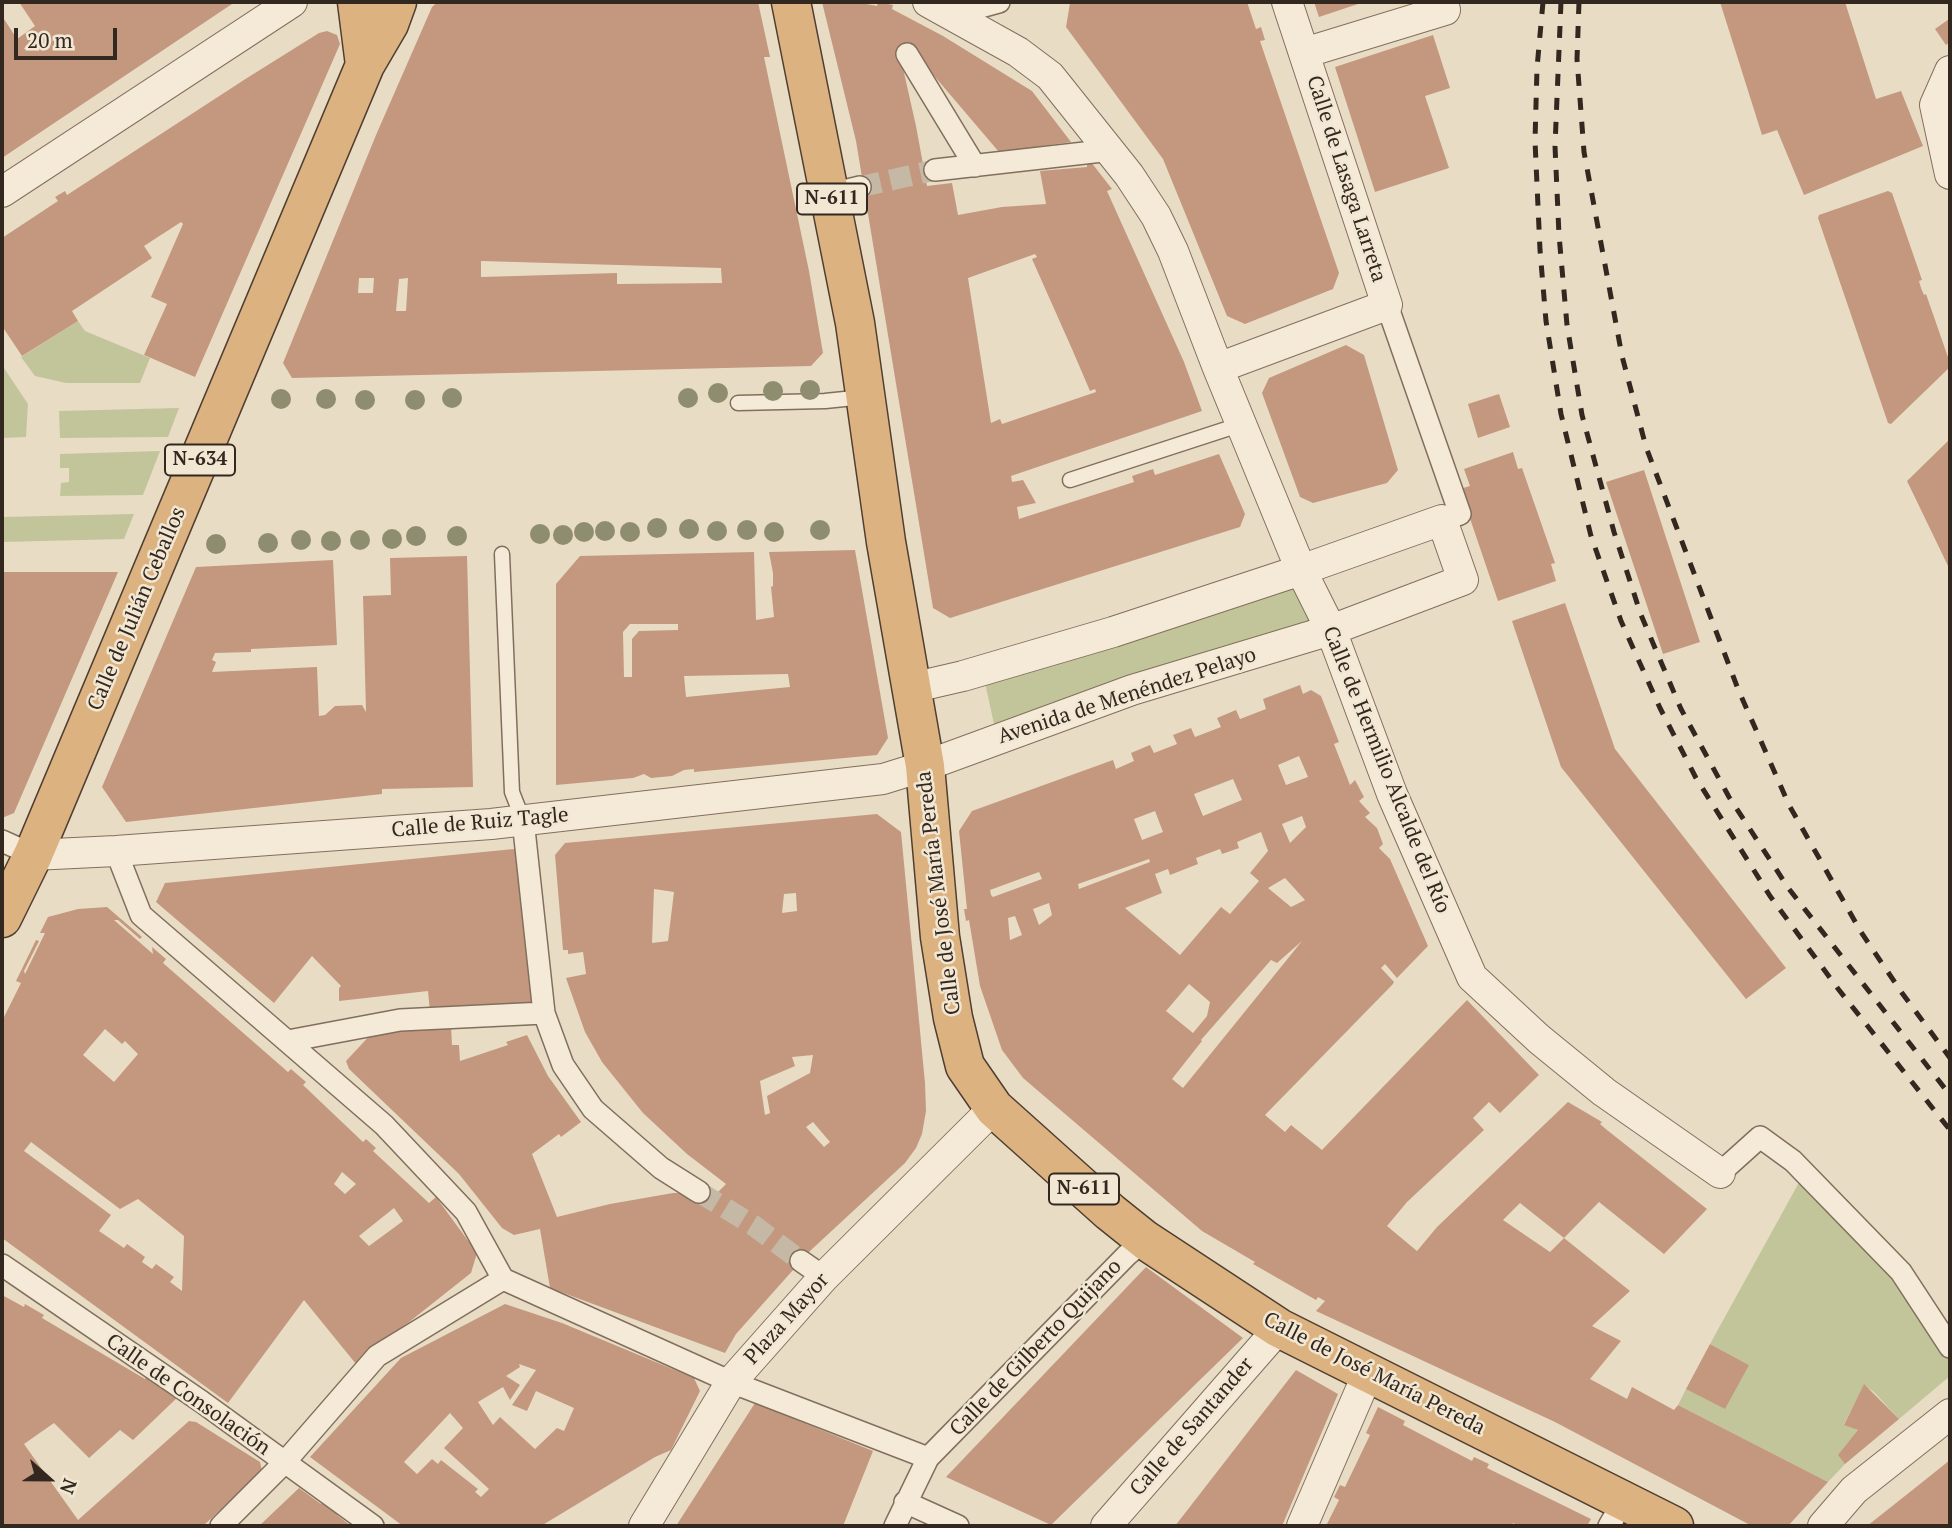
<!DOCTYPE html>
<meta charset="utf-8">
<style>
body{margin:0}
#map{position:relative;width:1952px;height:1528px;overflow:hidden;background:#e9dcc5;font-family:"PT Serif",serif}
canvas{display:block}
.frame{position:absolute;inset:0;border:4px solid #33281f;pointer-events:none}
.north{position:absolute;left:14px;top:1444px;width:70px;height:70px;-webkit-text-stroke:5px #f1e7d3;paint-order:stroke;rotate:111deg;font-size:19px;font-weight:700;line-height:28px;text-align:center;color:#33281f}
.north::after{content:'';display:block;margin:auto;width:24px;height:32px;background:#33281f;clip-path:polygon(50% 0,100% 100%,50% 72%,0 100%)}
.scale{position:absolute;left:14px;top:28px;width:103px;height:32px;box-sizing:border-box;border:4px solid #33281f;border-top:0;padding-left:9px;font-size:21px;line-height:24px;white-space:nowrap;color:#33281f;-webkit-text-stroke:5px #f1e7d3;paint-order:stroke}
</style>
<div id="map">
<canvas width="1952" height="1528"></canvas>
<div class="frame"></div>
<div class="north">N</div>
<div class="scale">20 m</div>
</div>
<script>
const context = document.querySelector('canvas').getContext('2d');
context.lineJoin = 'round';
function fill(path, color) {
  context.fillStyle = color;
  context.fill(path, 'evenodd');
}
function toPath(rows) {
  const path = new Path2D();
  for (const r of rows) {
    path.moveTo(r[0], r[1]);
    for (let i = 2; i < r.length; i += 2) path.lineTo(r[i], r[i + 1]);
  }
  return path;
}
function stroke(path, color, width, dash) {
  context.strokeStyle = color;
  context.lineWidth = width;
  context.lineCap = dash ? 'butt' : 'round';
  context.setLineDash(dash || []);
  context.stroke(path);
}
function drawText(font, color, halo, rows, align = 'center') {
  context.font = font + ' "PT Serif",serif';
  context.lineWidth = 5;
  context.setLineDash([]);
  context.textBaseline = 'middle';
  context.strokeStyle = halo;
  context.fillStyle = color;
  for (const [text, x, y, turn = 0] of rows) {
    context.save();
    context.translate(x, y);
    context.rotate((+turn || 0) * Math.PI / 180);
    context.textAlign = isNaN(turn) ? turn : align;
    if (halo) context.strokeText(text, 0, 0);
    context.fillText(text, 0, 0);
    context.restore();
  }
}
fill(toPath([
 [78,321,85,331,150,358,140,383,66,383,35,376,21,357],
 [2,365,28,404,26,437,2,438],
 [179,408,168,437,60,438,59,411],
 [160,451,143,495,60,496,61,483,69,482,69,468,60,468,60,454],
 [134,514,124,539,2,542,2,517],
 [1301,570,1331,630,997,738,982,669],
 [1802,1177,1891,1268,1950,1362,1950,1376,1899,1419,1874,1392,1864,1385,1844,1424,1858,1430,1845,1464,1828,1482,1678,1405,1686,1389,1749,1365,1710,1344]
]), '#c2c59a');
fill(toPath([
 [19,2,235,2,2,158,2,16,17,39,35,26],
 [437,2,758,2,770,57,764,57,809,271,823,353,811,366,292,378,283,363,376,135,432,7],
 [481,261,721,268,722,283,617,284,617,273,481,277],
 [359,278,374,278,373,293,358,293],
 [408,278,406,311,396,311,399,279],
 [822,2,856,2,877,6,878,2,893,5,892,9,943,36,1032,91,1071,142,999,152,907,44,898,46,916,126,927,186,952,183,958,215,1002,207,1046,204,1040,171,1087,167,1087,162,1091,162,1112,189,1107,191,1184,362,1202,411,1011,476,1012,482,1023,480,1036,503,1017,507,1019,519,1134,482,1132,476,1153,469,1155,475,1219,454,1245,514,1240,527,950,618,933,608,856,141],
 [1035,254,1037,257,1032,259,1072,349,1090,391,1095,389,1096,392,1002,424,1000,419,991,423,968,278],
 [1073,2,1247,2,1256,29,1261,27,1265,40,1260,41,1339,273,1333,289,1245,324,1227,316,1163,159,1066,27,1070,3],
 [1314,2,1364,2,1319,17],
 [1720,2,1845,2,1876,99,1901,91,1923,146,1804,195,1777,130,1762,135],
 [1949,19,1950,42,1946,45,1935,29],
 [327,31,337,35,340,44,195,377,144,355,167,304,151,297,183,224,181,222,144,246,152,258,72,311,78,321,22,356,2,326,2,238,58,201,55,197,65,191,67,195,247,78,319,33],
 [1433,35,1450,88,1425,96,1449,168,1375,192,1335,67],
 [1888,191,1892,193,1922,280,1919,281,1921,288,1924,295,1926,294,1950,363,1950,367,1891,424,1888,423,1818,218,1819,215],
 [1346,345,1364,355,1398,470,1387,483,1313,503,1300,497,1262,393,1269,378],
 [1499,394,1510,427,1478,438,1468,404],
 [1950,439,1950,570,1907,481],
 [1513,452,1518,469,1522,468,1555,563,1551,564,1556,581,1498,601,1460,489,1470,486,1464,469],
 [1644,470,1700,642,1663,654,1606,482],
 [855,550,888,738,877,755,694,772,694,769,684,770,672,776,651,778,644,774,633,778,556,785,556,584,580,556,754,552,756,620,774,617,771,587,773,586,773,573,769,552],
 [630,624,678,624,678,630,639,631,632,639,632,677,624,677,623,632],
 [788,674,790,687,686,697,684,676],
 [467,556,473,787,382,789,382,794,126,822,102,787,196,567,333,560,337,645,251,649,251,652,215,653,212,660,216,662,212,672,317,667,319,716,325,715,335,706,362,705,366,712,363,596,391,595,390,558],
 [2,572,118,572,14,813,2,818],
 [1565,603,1615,749,1786,968,1746,999,1561,767,1512,621],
 [1300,685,1303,694,1311,690,1321,696,1339,742,1334,744,1350,785,1355,780,1364,797,1359,801,1370,813,1365,817,1377,828,1383,844,1379,848,1390,859,1428,946,1397,978,1385,964,1381,968,1394,982,1393,984,1265,1115,1285,1132,1291,1125,1322,1150,1467,1000,1539,1075,1500,1113,1489,1102,1473,1118,1484,1130,1407,1202,1387,1226,1417,1251,1437,1227,1568,1102,1602,1122,1600,1124,1607,1130,1707,1209,1664,1254,1599,1202,1564,1238,1630,1291,1592,1326,1621,1341,1590,1379,1627,1399,1632,1387,1674,1410,1678,1405,1828,1482,1788,1526,1752,1526,1555,1422,1316,1311,1325,1301,1318,1297,1316,1300,1253,1264,1255,1262,1202,1231,1023,1078,1002,1050,980,986,969,920,966,921,964,909,967,909,959,831,972,811,1113,760,1116,769,1134,761,1131,753,1150,745,1154,753,1177,744,1173,735,1191,728,1195,737,1221,727,1217,718,1236,710,1240,719,1266,709,1263,699],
 [1299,756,1308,777,1286,785,1278,765],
 [1233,779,1242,800,1203,816,1194,794],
 [1155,811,1163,832,1142,840,1134,819],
 [1302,816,1306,827,1290,843,1282,824],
 [1261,832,1268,851,1250,873,1259,881,1230,914,1221,907,1180,955,1125,908,1162,893,1155,874,1168,869,1170,875,1198,864,1196,858,1220,849,1222,854,1239,848,1237,842],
 [1149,859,1150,862,1079,889,1078,884],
 [1039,872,1042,879,993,897,991,895,990,890],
 [1285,878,1305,900,1291,907,1268,888],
 [1049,903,1052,915,1039,925,1033,909],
 [1015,916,1022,935,1010,940,1008,918],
 [1302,941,1183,1088,1172,1079,1202,1041,1201,1040,1271,960,1277,963],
 [1189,984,1210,1002,1207,1016,1193,1033,1166,1011],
 [1520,1203,1564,1238,1550,1252,1503,1220],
 [877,814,901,832,925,1083,926,1111,922,1134,916,1148,905,1163,810,1251,736,1334,725,1353,550,1288,540,1229,514,1235,502,1228,459,1174,349,1069,346,1061,374,1031,451,1025,452,1045,459,1045,460,1061,508,1045,506,1042,527,1035,548,1076,581,1122,561,1137,559,1134,532,1154,557,1217,610,1204,673,1193,717,1193,726,1184,687,1154,643,1113,602,1062,585,1032,566,978,586,974,583,952,568,954,568,950,563,950,555,855,565,843],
 [654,889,674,892,668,941,652,943],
 [796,893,797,911,782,913,784,894],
 [813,1055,810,1073,767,1096,770,1113,765,1115,760,1081,795,1066,792,1057],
 [813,1122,830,1142,824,1147,806,1127],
 [514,849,520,854,541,1001,430,1012,428,991,339,1001,339,988,341,986,312,956,274,1003,156,902,165,883],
 [107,907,142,937,140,939,118,920,114,920,153,954,152,947,166,959,163,963,288,1072,291,1069,306,1082,303,1085,363,1142,366,1139,376,1148,373,1151,429,1203,436,1197,477,1253,471,1273,356,1364,304,1300,228,1403,2,1238,2,1021,21,983,16,981,36,940,39,941,24,971,25,974,45,933,40,933,48,917,78,909],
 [105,1029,122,1044,125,1041,138,1054,114,1082,83,1055],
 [31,1142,120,1209,138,1199,184,1236,182,1291,170,1282,174,1277,156,1264,152,1269,142,1262,145,1257,127,1244,124,1248,99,1231,111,1215,24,1151],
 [342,1172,356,1184,345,1194,334,1184],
 [394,1208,403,1221,369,1246,359,1236],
 [1146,1267,1243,1338,1051,1525,946,1477],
 [2,1295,24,1307,25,1304,44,1315,42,1318,145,1379,147,1376,180,1395,133,1440,120,1430,89,1458,54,1423,24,1444,78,1520,189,1421,196,1422,260,1462,262,1471,203,1526,2,1526],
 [505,1304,562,1323,694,1378,700,1391,671,1450,655,1457,541,1526,403,1526,310,1457,401,1358],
 [519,1364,536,1370,512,1405,527,1411,536,1391,574,1408,564,1431,557,1428,535,1449,500,1417,493,1425,478,1402,503,1387,510,1400,520,1385,506,1376,520,1367],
 [450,1413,463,1428,444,1448,489,1489,481,1497,475,1492,478,1489,441,1460,438,1464,432,1459,417,1474,404,1462],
 [1710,1344,1749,1365,1725,1409,1686,1389],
 [1296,1370,1338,1394,1282,1526,1175,1526],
 [1864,1384,1899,1419,1845,1464,1838,1455,1858,1430,1844,1425],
 [755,1403,873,1451,843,1526,676,1526],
 [1378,1407,1405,1421,1403,1425,1472,1461,1474,1457,1489,1464,1487,1468,1591,1519,1587,1526,1519,1526,1513,1523,1512,1526,1326,1526,1339,1500,1334,1497,1340,1485,1345,1487,1370,1435,1366,1433],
 [1950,1460,1950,1526,1867,1526,1920,1484],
 [299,1488,321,1504,323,1501,338,1513,337,1515,351,1526,259,1526]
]), '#c3987f');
stroke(toPath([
 [860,187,935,170],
 [699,1192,753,1225,801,1261]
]), '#c5b8a4', 21, [21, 10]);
const service = toPath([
 [738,403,825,401,864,397],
 [1070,480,1242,424],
 [502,554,512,792,523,820]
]);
const pedestrian = toPath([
 [952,15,999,2],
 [907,54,975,166],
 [935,170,1111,150],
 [831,194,860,187],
 [1387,305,1460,514,1442,520],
 [523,820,544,1013,563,1065,593,1109,661,1168,699,1192],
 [2,841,33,855],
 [116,851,141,915,384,1125,466,1212,503,1279],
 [288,1041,400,1020,544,1013],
 [1720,1173,1760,1137,1793,1161,1901,1272,1950,1347],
 [801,1261,824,1277],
 [2,1265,202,1402,373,1526],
 [905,1502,958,1526],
 [221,1526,284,1463,377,1356,503,1279,731,1382,928,1458],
 [895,1526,928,1458,1127,1255,1145,1240],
 [1609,1526,1624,1500]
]);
const minor = toPath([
 [928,2,1018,52,1050,76,1129,175,1156,216,1173,251,1218,368,1301,570,1331,630,1392,794,1472,977,1539,1039,1604,1092,1720,1173],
 [1304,53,1445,10,1443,2],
 [1950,71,1935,105,1950,174],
 [2,192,292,2],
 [1218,368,1387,305,1287,2],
 [33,855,116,851,491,824,883,779,925,766,1132,690,1331,630,1463,580,1442,520,1301,570,1113,632,963,676,911,688],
 [644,1526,731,1382,824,1277,994,1108],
 [1106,1526,1279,1328],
 [1302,1526,1368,1373],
 [1823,1526,1854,1490,1950,1414]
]);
const trunk = toPath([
 [357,2,365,65],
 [791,2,855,323,886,542,925,766,940,937,953,1018,965,1066,994,1108,1110,1212,1145,1240,1279,1328,1674,1526],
 [2,918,33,855,365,65,389,24,397,2]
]);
stroke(service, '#816f5d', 17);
stroke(pedestrian, '#816f5d', 24);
stroke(minor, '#816f5d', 32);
stroke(trunk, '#503e31', 41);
stroke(service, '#f5ead7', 14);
stroke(pedestrian, '#f5ead7', 21);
stroke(minor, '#f5ead7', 30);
stroke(trunk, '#dcb380', 38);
stroke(toPath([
 [1543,2,1537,68,1535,141,1540,250,1546,321,1561,414,1591,536,1621,621,1660,708,1696,778,1770,896,1839,990,1950,1130],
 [1561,2,1555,146,1559,235,1567,325,1582,415,1614,532,1641,615,1681,709,1729,797,1789,889,1950,1095],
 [1579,2,1577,59,1584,152,1622,356,1646,447,1738,689,1789,805,1861,932,1902,993,1950,1058]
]), '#33281f', 5, [12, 12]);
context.fillStyle = '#8f8d6f';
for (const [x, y] of [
 [810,390],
 [773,391],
 [718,393],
 [452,398],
 [688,398],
 [281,399],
 [326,399],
 [365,400],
 [415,400],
 [657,528],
 [689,529],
 [747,530],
 [820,530],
 [605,531],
 [717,531],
 [584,532],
 [630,532],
 [774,532],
 [540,534],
 [563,535],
 [416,536],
 [457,536],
 [392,539],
 [301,540],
 [360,540],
 [331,541],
 [268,543],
 [216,544]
]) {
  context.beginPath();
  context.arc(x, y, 10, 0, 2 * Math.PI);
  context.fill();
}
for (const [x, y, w] of [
 [832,199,70],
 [200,460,70],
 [1084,1189,70]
]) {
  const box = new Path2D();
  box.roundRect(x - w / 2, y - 15.5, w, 31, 5);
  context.fillStyle = '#f1e7d3';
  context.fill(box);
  stroke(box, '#33281f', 2);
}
drawText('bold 19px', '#33281f', null, [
 ["N-611",832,199],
 ["N-634",200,460],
 ["N-611",1084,1189]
]);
drawText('21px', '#33281f', '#f1e7d3', [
 ["Calle de Lasaga Larreta",1346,179,72],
 ["Calle de Julián Ceballos",137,609,-67],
 ["Avenida de Menéndez Pelayo",1127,696,-18],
 ["Calle de Hermilio Alcalde del Río",1386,770,68],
 ["Calle de Ruiz Tagle",480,823,-5],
 ["Calle de José María Pereda",939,893,-97],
 ["Plaza Mayor",787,1319,-48],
 ["Calle de Gilberto Quijano",1036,1348,-46],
 ["Calle de José María Pereda",1374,1374,27],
 ["Calle de Consolación",188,1395,35],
 ["Calle de Santander",1192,1427,-49]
]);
</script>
